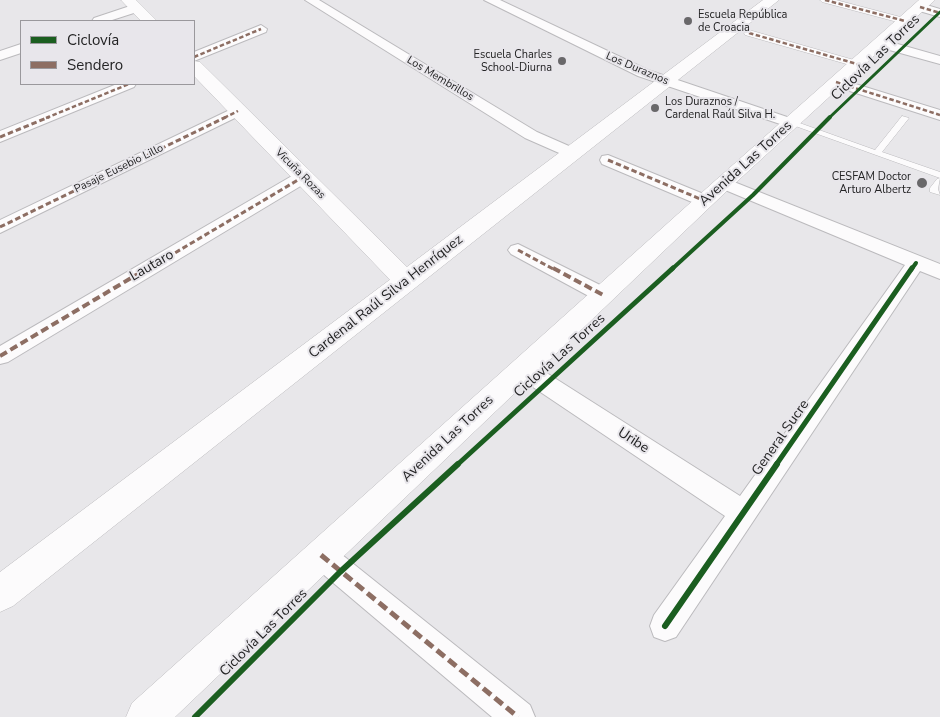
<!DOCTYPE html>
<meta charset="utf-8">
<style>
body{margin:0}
#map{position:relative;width:940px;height:717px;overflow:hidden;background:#e8e7ea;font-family:"Nunito Sans",sans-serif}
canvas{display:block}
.legend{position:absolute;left:20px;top:20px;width:175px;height:65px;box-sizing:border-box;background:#e8e6eb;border:1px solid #9a989c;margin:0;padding:6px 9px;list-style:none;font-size:15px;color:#242425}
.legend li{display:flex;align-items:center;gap:10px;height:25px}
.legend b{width:25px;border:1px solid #9a989c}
</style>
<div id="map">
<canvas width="940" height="717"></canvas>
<ul class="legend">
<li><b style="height:6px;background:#1b5e20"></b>Ciclovía</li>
<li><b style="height:6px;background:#8d6e63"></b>Sendero</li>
</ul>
</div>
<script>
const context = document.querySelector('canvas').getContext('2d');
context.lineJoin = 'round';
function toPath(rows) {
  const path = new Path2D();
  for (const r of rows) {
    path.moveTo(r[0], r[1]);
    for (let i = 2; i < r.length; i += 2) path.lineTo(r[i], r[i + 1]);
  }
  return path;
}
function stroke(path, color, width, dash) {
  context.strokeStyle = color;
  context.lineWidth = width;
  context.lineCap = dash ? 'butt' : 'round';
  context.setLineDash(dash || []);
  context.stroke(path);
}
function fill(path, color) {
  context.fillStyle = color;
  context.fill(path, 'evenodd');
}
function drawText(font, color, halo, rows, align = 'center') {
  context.font = font + ' "Nunito Sans",sans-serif';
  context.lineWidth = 4;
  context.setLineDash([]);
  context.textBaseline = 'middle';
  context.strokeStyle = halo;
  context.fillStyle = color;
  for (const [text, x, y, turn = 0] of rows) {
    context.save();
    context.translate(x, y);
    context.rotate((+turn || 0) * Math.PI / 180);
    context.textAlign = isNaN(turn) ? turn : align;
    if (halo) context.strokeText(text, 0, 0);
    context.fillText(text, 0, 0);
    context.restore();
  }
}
const service = toPath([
 [902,116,909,118,882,152,940,172,940,178,787,123,794,121,875,150,902,116],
 [940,178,938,189,940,195,930,192,930,188,937,179,940,178]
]);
const pedestrian = toPath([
 [820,0,836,0,908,19,910,21,905,24,822,2,820,0],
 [749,30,861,62,862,64,857,67,745,35,744,33,749,30]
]);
const minor = toPath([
 [305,0,319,0,537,132,578,150,580,153,578,156,572,158,566,156,525,138,305,0],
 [484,0,500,0,648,70,796,120,799,123,796,126,786,126,638,76,484,0],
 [920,3,940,9,940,17,916,10,914,7,920,3],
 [136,4,142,8,140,11,109,21,92,21,94,18,136,4],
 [261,25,267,29,266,32,194,61,194,52,261,25],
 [880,39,940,56,940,64,875,46,873,43,880,39],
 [21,44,21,53,0,60,0,51,21,44],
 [836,78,940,110,940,120,831,85,829,82,831,79,836,78],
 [117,84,136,84,134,87,0,142,0,131,117,84],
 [238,106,243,108,246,111,243,114,0,233,0,220,238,106],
 [608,155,711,197,714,201,711,205,705,206,699,205,602,164,600,160,602,156,608,155],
 [303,172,309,173,312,177,309,181,8,362,0,364,0,346,297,173,303,172],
 [724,178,940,264,940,279,920,271,676,637,665,641,654,637,650,626,654,615,725,516,515,375,512,369,515,363,523,360,531,363,740,496,905,265,718,187,715,183,718,179,724,178],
 [518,244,610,290,613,295,610,300,603,302,596,300,511,254,508,250,511,246,518,244],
 [321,542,331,546,530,705,535,717,492,717,311,564,307,555,311,546,321,542]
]);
const tertiary = toPath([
 [121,0,136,0,157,21,141,21,121,0],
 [194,61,200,62,415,275,418,281,415,287,406,289,397,287,194,76,194,61]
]);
const secondary = toPath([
 [763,0,779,0,13,606,0,612,0,572,763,0],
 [919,0,935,0,731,187,175,717,126,717,132,703,717,179,919,0]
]);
stroke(service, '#bbbabd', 1);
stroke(pedestrian, '#bbbabd', 1);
stroke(minor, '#bbbabd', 2);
stroke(tertiary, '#bbbabd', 1);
stroke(secondary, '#bbbabd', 1);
fill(service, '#fcfbfc');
fill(pedestrian, '#fcfbfc');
fill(minor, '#fcfbfc');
fill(tertiary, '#fcfbfc');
fill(secondary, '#fcfbfc');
stroke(toPath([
 [825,0,905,21],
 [920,7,940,13],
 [749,33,857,64],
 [194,57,261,29],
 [836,82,940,115],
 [46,118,129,84],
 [224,118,238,111]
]), '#8d6e63', 2.5, [4.5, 2.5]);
stroke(toPath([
 [0,137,49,117],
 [608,160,705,201],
 [0,227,226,117],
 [518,250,555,270],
 [146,270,303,177]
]), '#8d6e63', 3, [5.5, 3]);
stroke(toPath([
 [553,268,603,295],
 [0,356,148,268]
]), '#8d6e63', 4, [8, 4]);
stroke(toPath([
 [321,555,518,717]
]), '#8d6e63', 5, [10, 5]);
stroke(toPath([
 [829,118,940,12]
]), '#1b5e20', 3);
stroke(toPath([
 [671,270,753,195,830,117],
 [911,270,916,263]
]), '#1b5e20', 4);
stroke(toPath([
 [457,465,673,268],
 [776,465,912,268]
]), '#1b5e20', 5);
stroke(toPath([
 [665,626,777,464],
 [195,717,340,572,458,464]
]), '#1b5e20', 6);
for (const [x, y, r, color] of [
 [688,21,5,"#69686a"],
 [562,61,5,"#69686a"],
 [655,108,5,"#69686a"],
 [922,183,6,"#69686a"]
]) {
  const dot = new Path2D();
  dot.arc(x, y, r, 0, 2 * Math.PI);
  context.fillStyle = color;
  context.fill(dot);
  stroke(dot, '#e8e6eb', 2);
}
drawText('11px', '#242425', '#e8e6eb', [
 ["Escuela República",698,15],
 ["de Croacia",698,28],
 ["Escuela Charles",552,55,"right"],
 ["School-Diurna",552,68,"right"],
 ["Los Duraznos /",665,102],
 ["Cardenal Raúl Silva H.",665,115],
 ["CESFAM Doctor",911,177,"right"],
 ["Arturo Albertz",911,190,"right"]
], 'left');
drawText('11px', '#242425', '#e8e6eb', [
 ["Los Duraznos",637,69,23],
 ["Los Membrillos",440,79,31],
 ["Pasaje Eusebio Lillo",119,169,-26],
 ["Vicuña Rozas",300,174,45]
]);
drawText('14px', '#242425', '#e8e6eb', [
 ["Ciclovía Las Torres",876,58,-44],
 ["Avenida Las Torres",746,164,-42],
 ["Lautaro",152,266,-30],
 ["Cardenal Raúl Silva Henríquez",386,297,-38],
 ["Ciclovía Las Torres",560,356,-42],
 ["General Sucre",781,438,-55],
 ["Avenida Las Torres",448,439,-43],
 ["Uribe",633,441,33],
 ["Ciclovía Las Torres",264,633,-45]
]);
</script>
